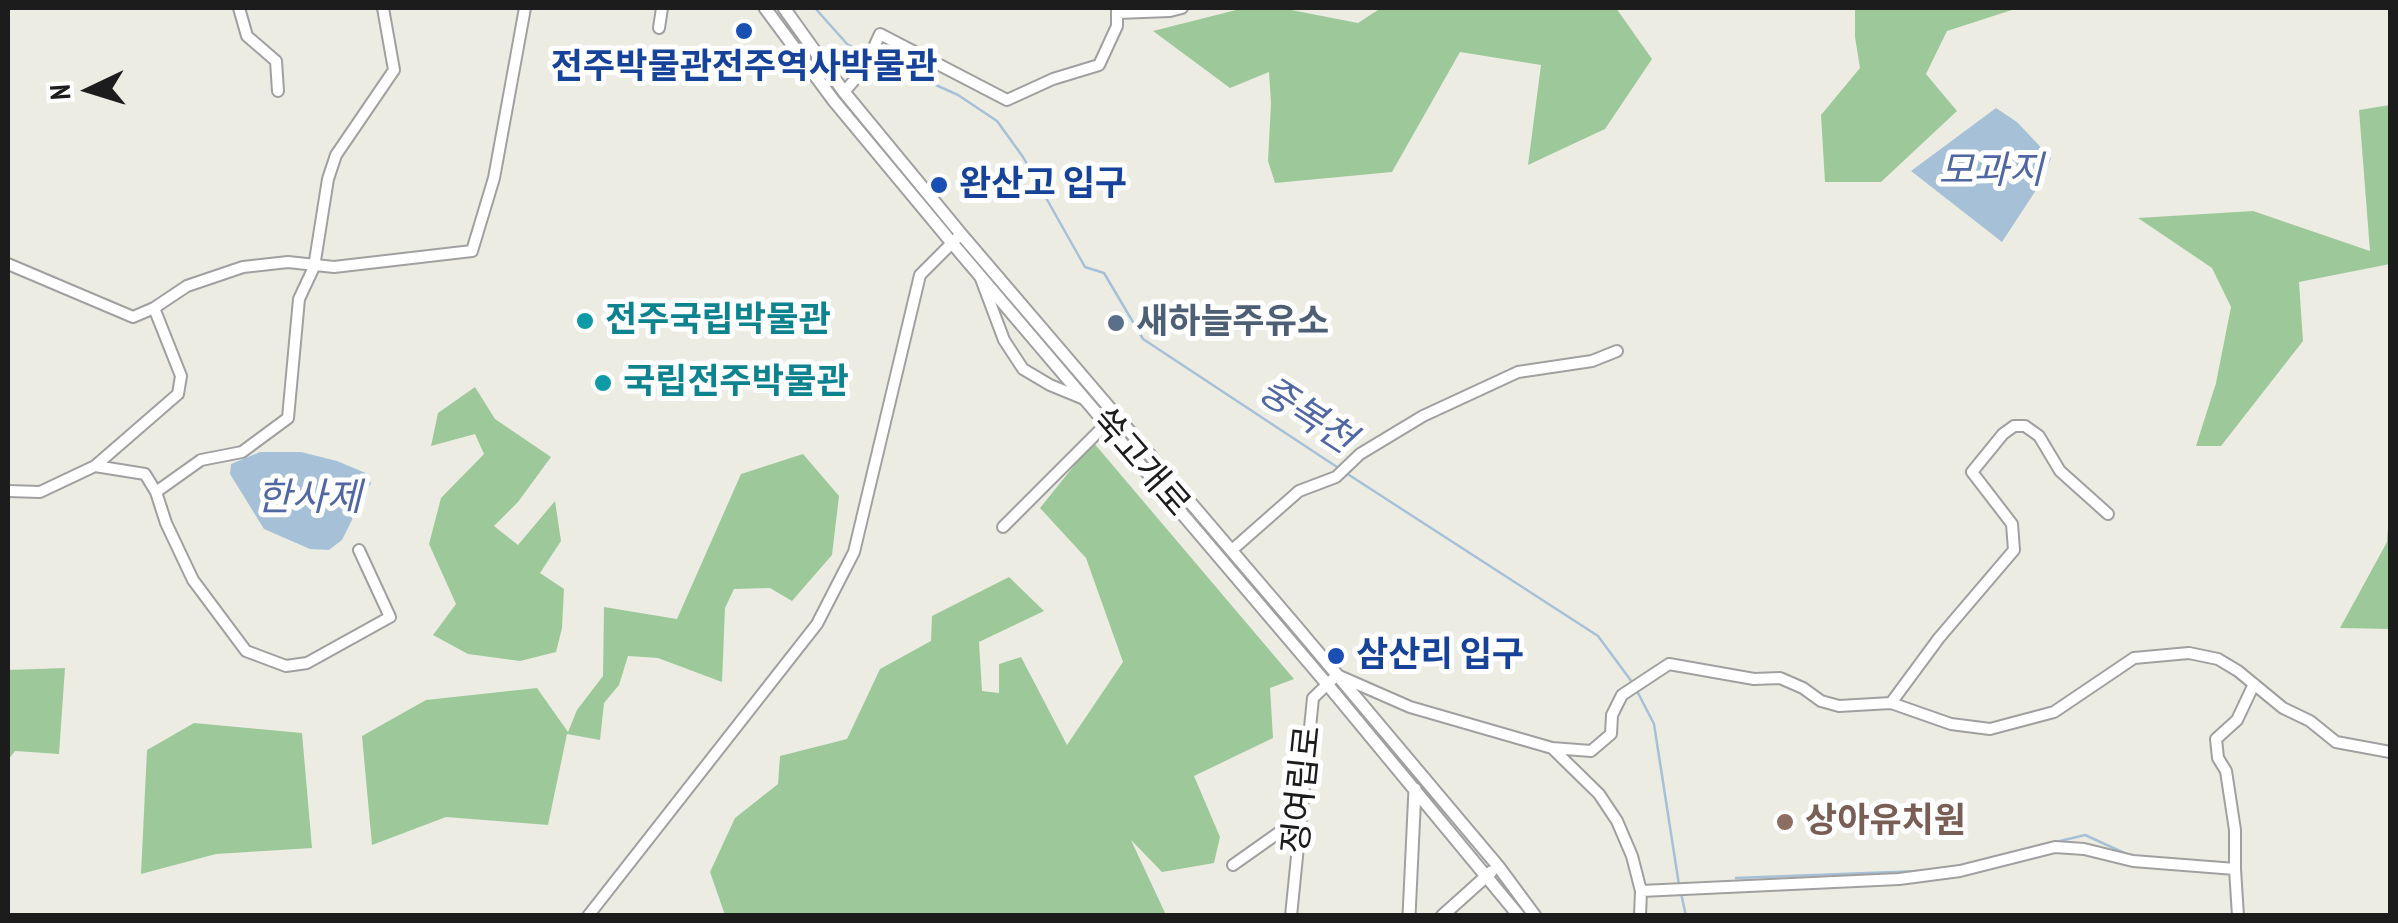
<!DOCTYPE html>
<meta charset="utf-8">
<style>
body{margin:0}
#map{position:relative;width:2398px;height:923px;overflow:hidden;background:#edece3;font-family:"PT Sans Narrow",sans-serif}
canvas{display:block}
.frame{position:absolute;inset:0;border:10px solid #1c1c1c;pointer-events:none}
.north{position:absolute;left:40px;top:40px;width:100px;height:100px;-webkit-text-stroke:8px #fff;paint-order:stroke;rotate:266deg;font-size:28px;font-weight:700;line-height:40px;text-align:center;color:#1c1c1c}
.north::after{content:'';display:block;margin:auto;width:35px;height:45px;background:#1c1c1c;clip-path:polygon(50% 0,100% 100%,50% 72%,0 100%)}
</style>
<div id="map">
<canvas width="2398" height="923"></canvas>
<div class="frame"></div>
<div class="north">N</div>
</div>
<script>
const context = document.querySelector('canvas').getContext('2d');
context.lineJoin = 'round';
function fill(path, color) {
  context.fillStyle = color;
  context.fill(path, 'evenodd');
}
function toPath(rows) {
  const path = new Path2D();
  for (const r of rows) {
    path.moveTo(r[0], r[1]);
    for (let i = 2; i < r.length; i += 2) path.lineTo(r[i], r[i + 1]);
  }
  return path;
}
function stroke(path, color, width, dash) {
  context.strokeStyle = color;
  context.lineWidth = width;
  context.lineCap = dash ? 'butt' : 'round';
  context.setLineDash(dash || []);
  context.stroke(path);
}
function drawText(font, color, halo, rows, align = 'center') {
  context.font = font + ' "PT Sans Narrow","Noto Sans KR",sans-serif';
  context.lineWidth = 10;
  context.setLineDash([]);
  context.textBaseline = 'middle';
  context.strokeStyle = halo;
  context.fillStyle = color;
  for (const [text, x, y, turn = 0] of rows) {
    context.save();
    context.translate(x, y);
    context.rotate((+turn || 0) * Math.PI / 180);
    context.textAlign = isNaN(turn) ? turn : align;
    if (halo) context.strokeText(text, 0, 0);
    context.fillText(text, 0, 0);
    context.restore();
  }
}
fill(toPath([
 [1244,8,1281,8,1358,23,1381,8,1616,8,1652,59,1605,129,1528,165,1541,65,1460,52,1392,172,1275,183,1268,161,1271,103,1269,72,1230,88,1153,31],
 [1855,8,2018,8,1947,31,1926,74,1957,111,1881,182,1825,182,1821,115,1860,68,1855,37],
 [2390,105,2390,264,2299,282,2303,341,2221,446,2196,446,2216,383,2231,307,2212,268,2138,218,2253,211,2370,251,2359,110],
 [475,387,495,419,551,457,518,502,494,526,518,545,555,501,561,541,540,573,564,589,562,628,556,652,520,661,468,654,433,635,456,604,429,544,441,498,484,454,475,434,431,446,438,413],
 [1093,442,1294,679,1270,688,1273,738,1194,776,1220,837,1214,863,1162,872,1131,840,1166,915,725,915,710,872,735,818,778,784,780,756,847,739,880,669,931,641,932,616,1009,577,1044,611,979,642,982,691,999,693,999,664,1021,657,1067,745,1123,662,1086,558,1040,508],
 [803,454,839,496,832,555,792,601,770,588,734,589,725,608,722,682,658,658,628,656,619,685,604,703,600,740,567,734,548,825,446,817,372,845,362,736,426,700,537,688,568,732,577,710,603,676,604,607,677,619,741,474],
 [2390,495,2390,629,2340,628,2387,542],
 [65,668,59,754,15,751,8,760,8,670],
 [194,723,302,733,312,848,216,854,141,874,147,750]
]), '#9dc99a');
fill(toPath([
 [1996,108,2017,122,2051,158,2042,181,2002,242,1911,171],
 [260,452,301,452,337,461,368,474,371,484,356,500,352,520,342,540,329,550,310,549,264,529,230,474,231,464]
]), '#a6c1d7');
stroke(toPath([
 [815,8,848,45,867,53],
 [874,57,958,95,997,121,1023,157,1085,267,1104,273,1143,339,1340,469],
 [1346,473,1598,636,1632,682],
 [1636,689,1654,724,1679,885],
 [2006,854,2085,835,2131,856],
 [2179,860,2217,862],
 [1736,878,1920,871],
 [1681,893,1686,916]
]), '#a6c1d7', 2.5);
const minor = toPath([
 [239,8,247,36,276,61,278,91],
 [1117,13,1170,11,1182,8],
 [659,28,662,8],
 [844,92,864,69,880,34,1007,100,1053,79,1099,65,1117,26,1117,8],
 [8,264,133,317,154,308,187,286,243,267,288,262,334,267,472,251,494,178,525,8],
 [980,276,1004,340,1023,369,1050,385,1084,399],
 [95,466,145,474,156,492],
 [8,491,40,492,95,466,178,394,181,376,154,308],
 [1003,527,1106,424],
 [359,550,390,617,307,663,286,666,246,651,193,580,166,523,156,492,201,460,242,452,288,418,299,299,314,267,328,179,336,155,394,70,383,8],
 [1232,550,1299,491,1336,477,1360,454,1423,416,1518,372,1592,361,1617,351],
 [1891,703,1951,724,1990,729,2054,712,2134,658,2189,653,2218,659,2238,671,2283,708,2310,721,2336,742,2390,752],
 [1553,749,1599,794,1617,821,1632,856,1641,891,1640,916],
 [1233,865,1298,819],
 [2235,869,2235,830,2226,771,2218,758,2216,739,2237,720,2254,684],
 [1641,891,1899,879,1960,871,2055,847,2084,849,2133,861,2235,869,2238,916],
 [588,916,817,624,854,552,920,275,957,238],
 [1291,916,1313,698,1337,675,1410,707,1552,748,1591,751,1611,734,1612,715,1622,695,1669,664,1754,679,1780,678,1803,688,1821,701,1839,706,1891,703,1939,638,2014,550,2012,524,1972,472,2003,434,2014,426,2025,426,2039,436,2060,471,2108,514]
]);
const tertiary = toPath([
 [765,8,834,101,952,243,1327,684,1519,916],
 [784,8,844,92,961,234,1296,626,1498,866,1535,916],
 [1409,916,1415,789],
 [1442,916,1491,872]
]);
stroke(minor, '#a0a0a0', 14);
stroke(tertiary, '#a0a0a0', 15);
stroke(minor, '#fff', 10);
stroke(tertiary, '#fff', 11);
for (const [x, y, r, color] of [
 [744,31,10,"#1a4fb4"],
 [939,185,10,"#1a4fb4"],
 [585,321,10,"#0f9aa8"],
 [1116,323,10,"#5c6f8a"],
 [603,383,10,"#0f9aa8"],
 [1336,656,10,"#1a4fb4"],
 [1785,822,10,"#8d6e63"]
]) {
  const dot = new Path2D();
  dot.arc(x, y, r, 0, 2 * Math.PI);
  context.fillStyle = color;
  context.fill(dot);
  stroke(dot, '#fff', 4);
}
drawText('bold 35px', '#164399', '#fff', [
 ["전주박물관전주역사박물관",744,68,"center"],
 ["완산고 입구",959,185],
 ["삼산리 입구",1356,656]
], 'left');
drawText('bold 35px', '#0d838f', '#fff', [
 ["전주국립박물관",605,321],
 ["국립전주박물관",623,383]
], 'left');
drawText('bold 35px', '#4e5e75', '#fff', [
 ["새하늘주유소",1136,323]
], 'left');
drawText('35px', '#1c1c1c', '#fff', [
 ["쑥고개로",1140,463,49],
 ["정여립로",1303,790,-84]
]);
drawText('bold 35px', '#785e54', '#fff', [
 ["상아유치원",1805,822]
], 'left');
drawText('italic 38px', '#5167a4', '#fff', [
 ["모과지",1991,172],
 ["중복천",1306,416,33],
 ["한사제",309,499]
]);
</script>
